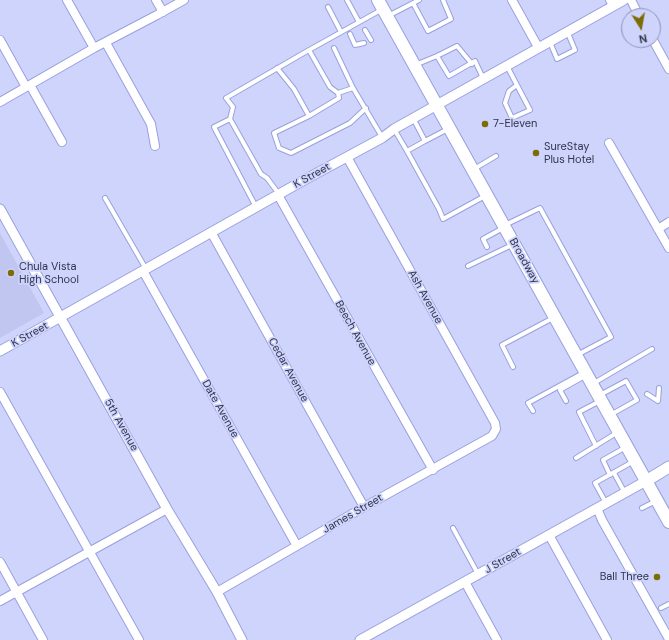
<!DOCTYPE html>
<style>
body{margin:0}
#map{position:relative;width:669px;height:640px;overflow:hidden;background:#ced4fb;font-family:"DM Sans",sans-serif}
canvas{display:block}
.north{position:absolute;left:621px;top:8px;width:40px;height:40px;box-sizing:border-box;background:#ced4fb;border:1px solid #8f94b5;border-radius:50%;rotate:169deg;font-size:11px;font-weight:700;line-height:16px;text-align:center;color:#31344d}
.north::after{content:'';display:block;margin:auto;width:14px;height:18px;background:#7d6c06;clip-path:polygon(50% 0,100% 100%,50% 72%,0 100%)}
</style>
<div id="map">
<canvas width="669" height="640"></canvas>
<div class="north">N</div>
</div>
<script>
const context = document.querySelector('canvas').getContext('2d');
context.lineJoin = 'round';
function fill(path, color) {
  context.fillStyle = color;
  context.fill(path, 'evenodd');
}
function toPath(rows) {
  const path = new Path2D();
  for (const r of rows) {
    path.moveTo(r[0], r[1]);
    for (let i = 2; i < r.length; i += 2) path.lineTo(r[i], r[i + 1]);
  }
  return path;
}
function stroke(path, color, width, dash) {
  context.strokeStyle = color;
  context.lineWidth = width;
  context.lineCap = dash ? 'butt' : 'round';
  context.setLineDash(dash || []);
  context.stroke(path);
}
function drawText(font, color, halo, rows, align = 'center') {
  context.font = font + ' "DM Sans",sans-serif';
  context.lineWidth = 3.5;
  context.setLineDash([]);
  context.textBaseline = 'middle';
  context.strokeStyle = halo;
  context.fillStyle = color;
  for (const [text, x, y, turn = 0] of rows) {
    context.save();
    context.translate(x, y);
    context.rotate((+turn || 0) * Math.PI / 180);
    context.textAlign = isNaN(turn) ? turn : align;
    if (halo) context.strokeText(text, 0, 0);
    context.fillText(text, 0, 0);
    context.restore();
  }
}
fill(toPath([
 [0,233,44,313,0,338]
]), '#c0c6f0');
const service = toPath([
 [347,0,359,22],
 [413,3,428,31,451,19,443,0],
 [328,7,341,32],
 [388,16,419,0],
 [365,30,371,40],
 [350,34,355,45,364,43],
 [550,42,557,59,575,50,567,31],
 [334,48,353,88,382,137],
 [437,56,457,46,472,64],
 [415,65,437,56,449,76,475,61,483,78],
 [507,66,530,110,512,118,505,103,509,91,517,85],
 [277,68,294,89,309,116,339,98,338,93],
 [353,88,338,93,330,87,309,50,381,10],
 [309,116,274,133,279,148,291,153,350,123,366,108],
 [413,118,425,141,448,129],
 [230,119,261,174,267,178,279,194],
 [394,129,407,151,425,141],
 [407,151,439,209,443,219,485,196],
 [474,169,496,156],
 [105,198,146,269],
 [256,207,214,127,230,119,233,107,226,98,309,50],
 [505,225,540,208,611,337,577,355],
 [487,247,483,239,503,228],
 [468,266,512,245],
 [513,367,502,345,553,318],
 [594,383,652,349],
 [647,394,658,401,659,388],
 [600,395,626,381,637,400,612,414],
 [566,401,560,390,585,376],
 [533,411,528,403,585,372],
 [596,446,579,412,600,401],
 [576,458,618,432],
 [614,473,625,493],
 [610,475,603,460,626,447],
 [606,503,595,483,634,461],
 [642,508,656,501],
 [453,528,478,574],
 [661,608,669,604]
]);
const minor = toPath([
 [67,0,94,48],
 [156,0,163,12],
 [512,0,538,47],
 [610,0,613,5],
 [631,0,639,16],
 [0,40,26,87],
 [653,40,669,69],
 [106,43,151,124,155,146],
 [30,85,62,142],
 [0,102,94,48,157,15,184,0],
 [609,143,669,248],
 [278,195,433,470],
 [658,229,669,222],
 [211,232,364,507],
 [143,271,297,546],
 [0,392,139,640],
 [597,508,602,520,669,639],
 [549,535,607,640],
 [0,562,43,640],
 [465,582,497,640],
 [217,592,364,507,492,436,496,429,495,423,347,157],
 [0,601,167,509]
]);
const tertiary = toPath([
 [0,209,167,509,217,592,242,640],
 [0,351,306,179,382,138,394,129,624,0],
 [360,640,646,481]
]);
const secondary = toPath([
 [646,481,669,467]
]);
const primary = toPath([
 [378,0,669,522]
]);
stroke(service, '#99a1de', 6);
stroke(minor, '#99a1de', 10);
stroke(tertiary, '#99a1de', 11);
stroke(secondary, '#99a1de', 13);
stroke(primary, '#99a1de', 14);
stroke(service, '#fff', 4);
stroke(minor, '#fff', 8);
stroke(tertiary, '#fff', 9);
stroke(secondary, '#fff', 11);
stroke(primary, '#fff', 12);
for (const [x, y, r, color] of [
 [485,124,4,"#7d6c06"],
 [536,153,4,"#7d6c06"],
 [11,273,4,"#7d6c06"],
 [657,577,4,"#7d6c06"]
]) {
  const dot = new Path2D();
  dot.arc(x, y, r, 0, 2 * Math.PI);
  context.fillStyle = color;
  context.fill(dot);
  stroke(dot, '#ced4fb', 1.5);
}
drawText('11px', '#31344d', '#ced4fb', [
 ["7-Eleven",493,124],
 ["SureStay",544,147],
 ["Plus Hotel",544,160],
 ["Chula Vista",19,267],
 ["High School",19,280],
 ["Ball Three",649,577,"right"]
], 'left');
drawText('11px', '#31344d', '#ced4fb', [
 ["K Street",312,176,-29],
 ["Broadway",524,261,61],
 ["Ash Avenue",425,297,61],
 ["Beech Avenue",355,333,61],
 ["K Street",30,335,-29],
 ["Cedar Avenue",288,370,61],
 ["Date Avenue",220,409,61],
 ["5th Avenue",121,425,61],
 ["James Street",353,514,-30],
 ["J Street",503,561,-30]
]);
</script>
